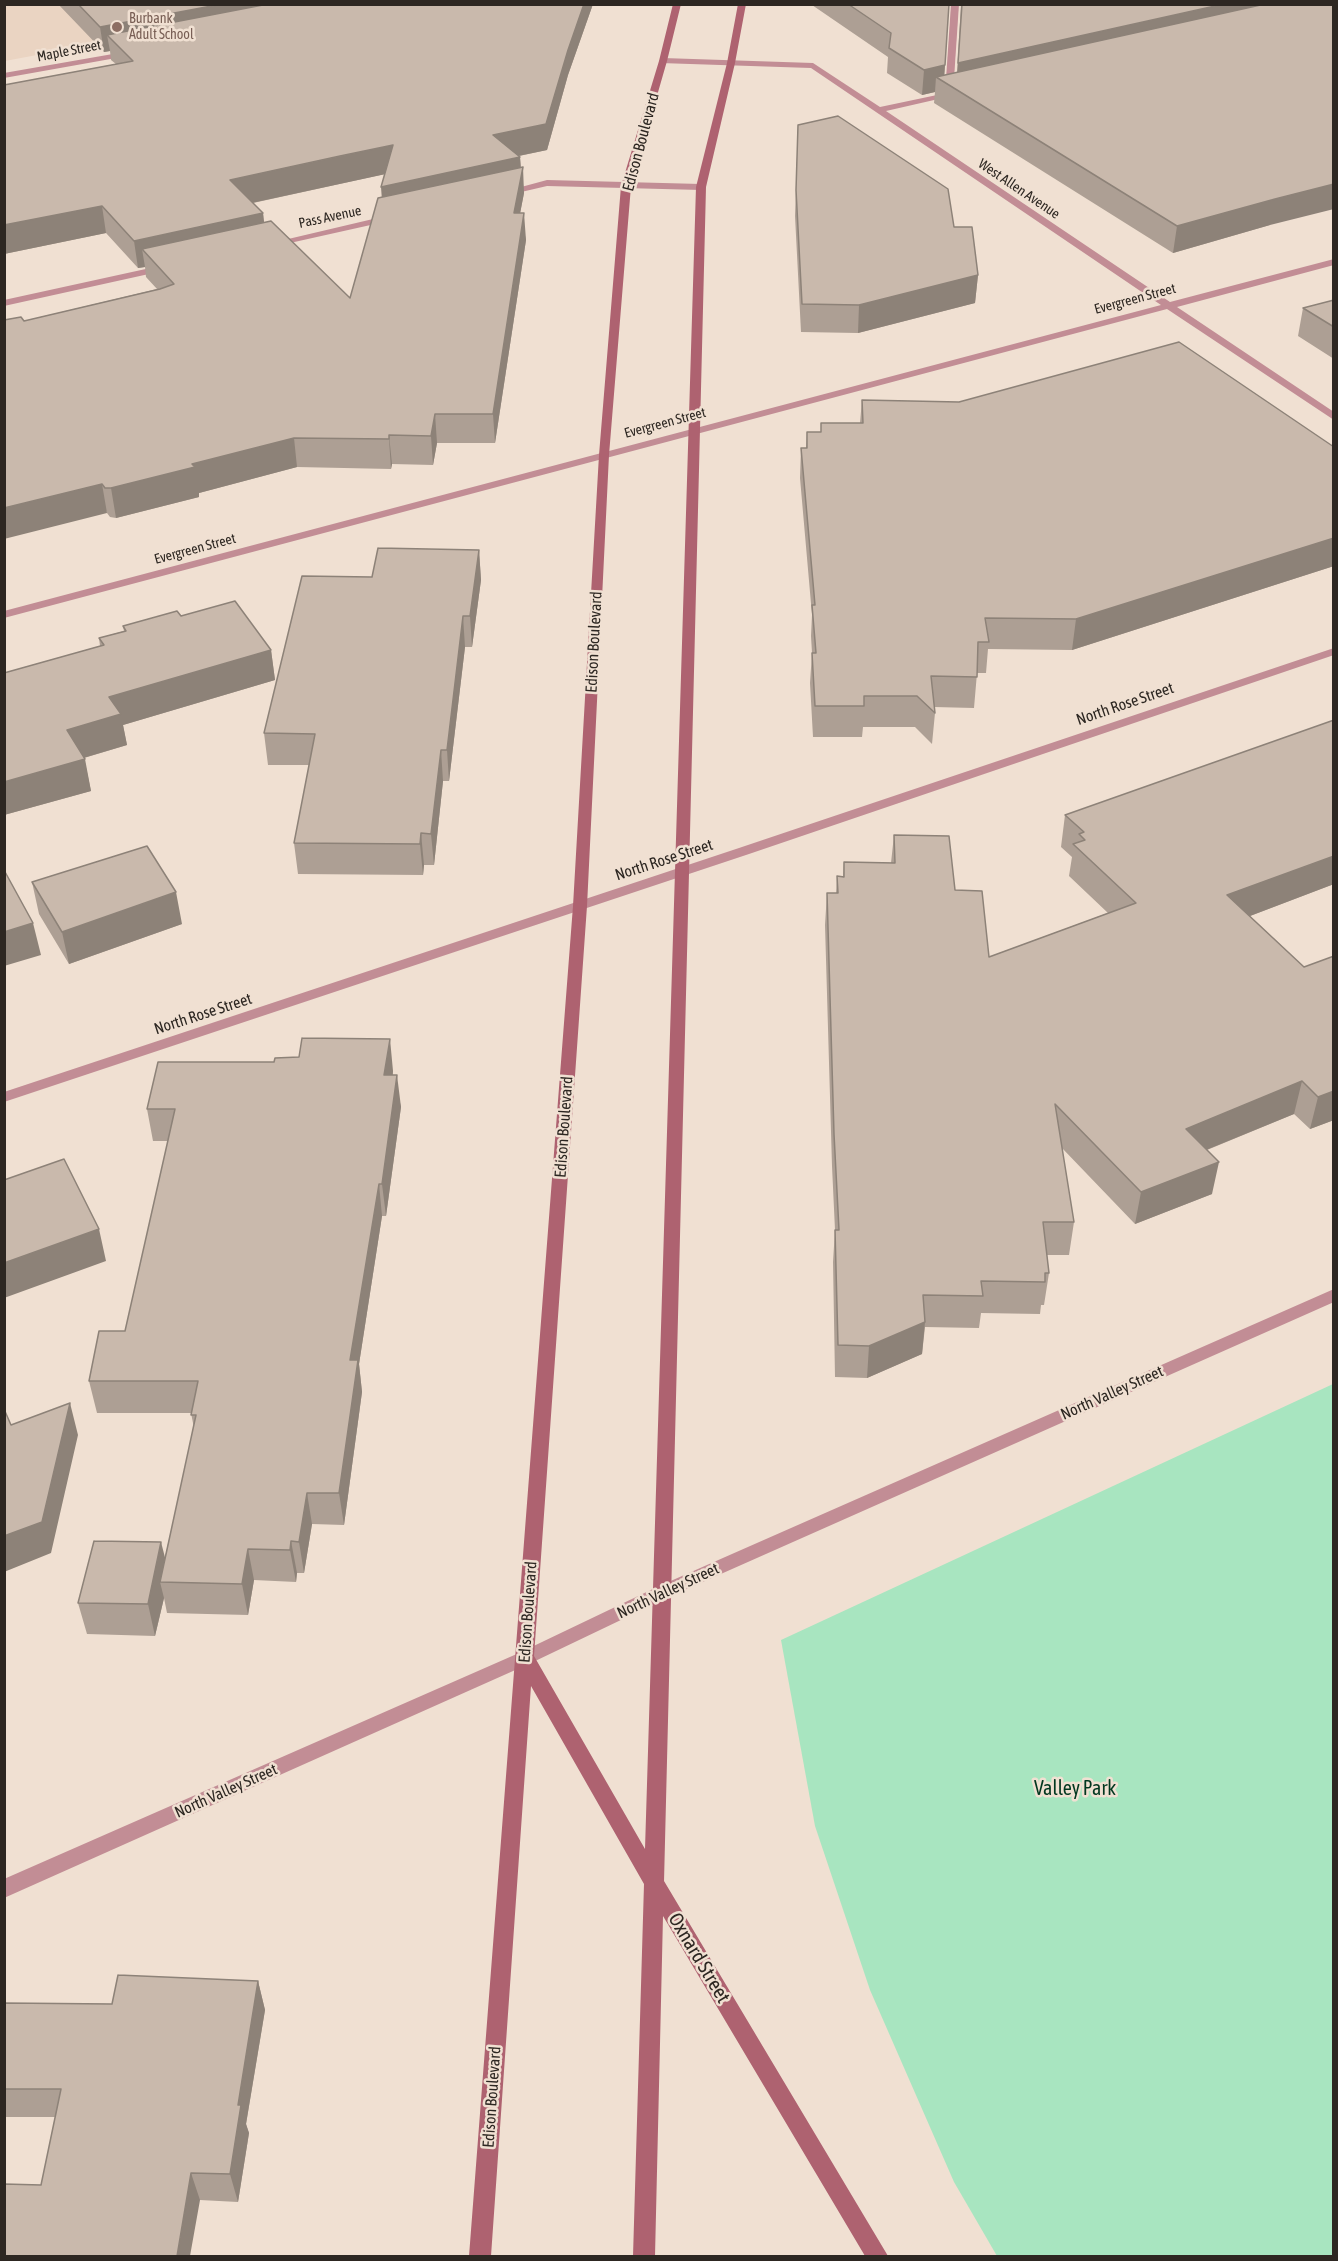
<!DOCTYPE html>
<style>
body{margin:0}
#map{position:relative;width:1338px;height:2261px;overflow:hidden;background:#f0e0d2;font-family:"Asap Condensed",sans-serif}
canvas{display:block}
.frame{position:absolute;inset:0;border:6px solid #2d2722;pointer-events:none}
</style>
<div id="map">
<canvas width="1338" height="2261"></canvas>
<div class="frame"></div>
</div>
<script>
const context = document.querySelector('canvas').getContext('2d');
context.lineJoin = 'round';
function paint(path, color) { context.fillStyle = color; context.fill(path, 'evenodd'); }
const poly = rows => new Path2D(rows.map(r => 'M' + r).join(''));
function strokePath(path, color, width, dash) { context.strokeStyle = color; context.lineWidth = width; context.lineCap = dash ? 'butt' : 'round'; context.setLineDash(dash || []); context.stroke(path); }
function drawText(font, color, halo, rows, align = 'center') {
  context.font = font + ' "Asap Condensed",sans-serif'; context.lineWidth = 5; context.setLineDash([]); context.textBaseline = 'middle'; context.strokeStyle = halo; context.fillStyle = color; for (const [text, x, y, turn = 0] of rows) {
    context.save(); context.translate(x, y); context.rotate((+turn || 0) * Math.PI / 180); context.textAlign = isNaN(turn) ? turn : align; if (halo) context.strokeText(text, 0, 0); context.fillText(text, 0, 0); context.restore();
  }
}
const built = poly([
 [5,5,303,5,5,61]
]);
const green = poly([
 [1333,1384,1333,2256,997,2256,954,2182,870,1990,815,1826,781,1640]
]);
const lane = poly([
 [951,4,959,4,953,94,949,97,945,94,951,4]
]);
const street = poly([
 [130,51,133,51,133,55,4,78,4,73,130,51],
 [663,58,813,63,880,107,956,91,956,95,886,111,1170,302,1334,259,1334,265,1177,307,1334,412,1334,420,1167,309,4,618,4,611,1161,305,811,68,660,63,659,61,663,58],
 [547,180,701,184,706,187,701,190,547,186,504,196,499,193,547,180],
 [390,215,395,218,393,220,272,247,267,244,390,215],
 [164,265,167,266,167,270,4,306,4,300,164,265],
 [1334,648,1334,655,749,854,4,1102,4,1092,739,848,1334,648],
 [1334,1289,1334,1302,669,1597,531,1663,4,1898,4,1879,519,1653,657,1587,1334,1289]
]);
const secondary = poly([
 [673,4,681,4,667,61,631,186,609,455,587,906,534,1656,645,1849,696,187,727,63,738,4,746,4,735,63,706,187,664,1881,888,2256,865,2256,663,1916,655,2256,633,2256,644,1884,531,1686,491,2256,469,2256,573,906,599,455,621,186,659,61,673,4]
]);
const wall = poly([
 [58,4,593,4,568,75,547,150,519,156,520,157,524,193,520,213,526,240,495,443,437,443,433,465,392,464,391,469,297,467,199,493,199,497,116,518,110,517,107,513,24,321,157,289,146,277,145,267,138,268,106,233,4,254,4,85,116,64,111,60,110,51,104,52],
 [385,174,382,197,350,298,264,223,263,213,253,203],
 [949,4,944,75,957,73,961,4,1270,225,1173,253,934,103,935,92,922,95,887,73,888,57,812,5],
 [798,125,954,227,978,275,975,303,858,333,801,332,795,216],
 [1334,300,1334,359,1298,336,1303,308],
 [862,400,1334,447,1334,566,1072,650,988,649,986,673,977,673,974,708,934,707,935,713,932,744,915,727,863,727,862,737,813,737,810,683,812,653,811,636,812,615,800,478,801,448,806,448,807,432,821,432,860,423],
 [479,550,481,580,472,647,465,647,449,781,443,781,434,865,424,865,423,875,298,874,294,843,309,765,268,765,264,733,372,577],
 [181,616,271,650,275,680,123,725,127,745,84,758,91,791,4,815,4,673,100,646,99,638,124,631,123,626],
 [1065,815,1334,884,1250,916,1304,967,1334,956,1334,1120,1310,1129,1294,1114,1207,1150,1212,1194,1135,1224,1062,1148,1074,1222,1069,1255,1047,1255,1049,1273,1044,1305,1041,1305,1040,1314,981,1313,979,1328,925,1327,922,1354,867,1378,835,1377,833,1262,835,1230,832,1166,825,925,827,893,836,893,837,876,843,877,844,862,891,863,894,835,955,890,989,957,1108,913,1069,876,1072,857,1061,847],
 [32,882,182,924,69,964,39,914],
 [393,1071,393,1075,401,1107,386,1216,382,1216,359,1364,362,1392,344,1525,312,1524,304,1573,297,1573,296,1582,254,1580,248,1615,167,1613,164,1598,155,1636,87,1634,78,1603,165,1557,194,1428,191,1413,97,1413,89,1381,125,1331,168,1141,153,1141,147,1109],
 [258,1981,265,2010,246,2124,249,2133,238,2202,200,2200,41,2185,55,2117,4,2117,4,2003,112,2004]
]);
const shadedWall = poly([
 [222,4,356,4,107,35,110,51,104,52,100,27],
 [584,4,593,4,568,75,547,150,494,161,493,135,568,50],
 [1224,4,1330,4,956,88,958,63],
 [945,65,944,82,936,77,935,92,922,95,924,70],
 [393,145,395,172,233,207,230,180],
 [520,157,521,177,523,167,524,193,515,240,383,214,381,187],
 [1334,184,1334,209,1270,225,1173,253,1177,226,1275,199],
 [102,206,106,233,4,254,4,225],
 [263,213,266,240,142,249,145,267,138,268,134,241],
 [524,213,526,240,495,443,493,414],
 [978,275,975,303,858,333,859,305],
 [435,414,437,443,433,465,431,436],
 [389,435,392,464,391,469,389,439],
 [294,438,297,467,199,493,199,497,116,518,111,488,192,464],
 [102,484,107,513,4,539,4,508],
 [1334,538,1334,566,1072,650,1076,619],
 [479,550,481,580,472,647,470,616],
 [463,616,465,647,449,781,447,750],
 [271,650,275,680,123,725,127,745,73,761,67,730,109,697],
 [441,750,443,781,434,865,431,834],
 [85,759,91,791,4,815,4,782],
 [421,833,424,865,423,875,420,844],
 [1334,856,1334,884,1221,927,1227,895],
 [176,892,182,924,69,964,62,932],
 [33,923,41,955,4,966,4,932],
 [390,1039,393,1071,388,1107,384,1075],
 [397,1075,401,1107,386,1216,382,1184],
 [1302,1081,1294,1114,1179,1161,1186,1129],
 [1334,1091,1334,1120,1310,1129,1318,1097],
 [1219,1162,1212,1194,1135,1224,1141,1192],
 [379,1184,382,1216,359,1364,362,1392,344,1525,339,1493,350,1360],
 [99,1229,106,1261,4,1298,4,1263],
 [925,1322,922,1354,867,1378,869,1346],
 [70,1403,78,1435,51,1553,4,1572,4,1536],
 [307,1493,312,1524,304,1573,299,1542],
 [291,1541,297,1573,296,1582,290,1550],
 [161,1542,169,1573,160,1582,164,1598,155,1636,148,1604],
 [248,1549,254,1580,248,1615,242,1584],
 [258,1981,265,2010,246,2124,249,2133,238,2202,230,2174,238,2105],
 [191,2173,200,2200,190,2256,177,2256]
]);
const building = poly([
 [78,4,222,4,100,27,78,4],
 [268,4,584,4,568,50,546,124,493,135,520,157,381,187,393,145,340,156,230,180,263,213,134,241,102,206,4,225,4,85,133,61,107,35,268,4],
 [848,4,949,4,945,65,924,70,889,48,891,33,848,4],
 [962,4,1224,4,958,63,962,4],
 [1265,4,1334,4,1334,184,1275,199,1177,226,936,77,1265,4],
 [838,116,948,189,954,227,972,227,978,275,859,305,802,304,796,190,798,125,838,116],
 [523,167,514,213,524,213,493,414,435,414,431,436,389,435,389,439,294,438,192,464,195,467,111,488,105,488,102,484,4,508,4,320,21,317,24,321,160,289,174,284,142,249,271,221,350,298,378,198,523,167],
 [1334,300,1334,327,1303,308,1334,300],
 [1179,342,1334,447,1334,538,1076,619,985,618,989,642,978,642,977,677,931,676,935,713,917,696,864,696,864,706,815,706,812,653,816,653,812,605,815,605,801,448,807,448,807,432,821,432,821,423,863,423,862,400,959,402,1179,342],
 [378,548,479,550,470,616,463,616,447,750,441,750,431,834,421,833,420,844,294,843,315,734,264,733,302,576,372,577,378,548],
 [235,601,271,650,109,697,121,714,67,730,85,759,4,782,4,673,104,645,99,638,126,631,123,626,177,611,181,616,235,601],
 [1334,720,1334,856,1227,895,1304,967,1334,956,1334,1091,1318,1097,1302,1081,1186,1129,1219,1162,1141,1192,1055,1104,1074,1222,1043,1222,1049,1273,1045,1273,1045,1282,981,1281,983,1296,923,1295,925,1322,869,1346,838,1345,835,1230,839,1230,834,1134,827,893,838,893,837,876,844,877,844,862,895,863,894,835,949,836,955,890,982,891,989,957,1136,903,1073,844,1085,840,1079,834,1084,832,1065,815,1334,720],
 [147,846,176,892,62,932,32,882,147,846],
 [4,870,33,923,4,932,4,870],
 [302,1038,390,1039,384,1075,397,1075,382,1184,379,1184,350,1360,358,1360,339,1493,307,1493,299,1542,291,1541,290,1550,248,1549,242,1584,160,1582,196,1415,191,1415,198,1381,89,1381,99,1331,125,1331,175,1109,147,1109,158,1062,274,1062,275,1058,299,1057,302,1038],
 [64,1159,99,1229,4,1263,4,1180,64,1159],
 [70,1403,42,1522,4,1536,4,1409,11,1425,70,1403],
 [94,1541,161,1542,148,1604,78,1603,94,1541],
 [118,1975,258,1981,238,2105,241,2105,230,2174,191,2173,177,2256,4,2256,4,2184,41,2185,61,2089,4,2089,4,2003,112,2004,118,1975]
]);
const markers = [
 [117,27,6,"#8d6e63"]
];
const farEducationnames = [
 ["Burbank",129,19],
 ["Adult School",129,35]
];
const farStreetnames = [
 ["Maple Street",69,51,-11],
 ["West Allen Avenue",1019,189,34],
 ["Pass Avenue",330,217,-12],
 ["Evergreen Street",1135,299,-15],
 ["Evergreen Street",665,423,-15],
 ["Evergreen Street",195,549,-15]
];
const streetNames = [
 ["Edison Boulevard",641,142,-75],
 ["Edison Boulevard",594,642,-87],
 ["North Rose Street",1125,704,-19],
 ["North Rose Street",664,860,-18],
 ["North Rose Street",203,1014,-18],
 ["Edison Boulevard",564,1127,-86],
 ["North Valley Street",1112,1393,-24],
 ["North Valley Street",668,1591,-25],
 ["Edison Boulevard",528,1612,-86],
 ["North Valley Street",226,1791,-24],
 ["Edison Boulevard",492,2097,-86]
];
const nearParknames = [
 ["Valley Park",1075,1789]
];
const nearStreetnames = [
 ["Oxnard Street",699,1958,59]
];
paint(built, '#ead4c2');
paint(green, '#a8e5c0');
paint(lane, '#c28d95');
paint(street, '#c28d95');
paint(secondary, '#ae6270');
paint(wall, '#ad9f94');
paint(shadedWall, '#8d8278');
paint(building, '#c9b9ac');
strokePath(building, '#8d8278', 1.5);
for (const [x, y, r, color] of markers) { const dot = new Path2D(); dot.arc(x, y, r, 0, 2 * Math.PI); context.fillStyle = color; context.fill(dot); strokePath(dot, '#f0e0d2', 2); }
drawText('14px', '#785e54', '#f0e0d2', farEducationnames, 'left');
drawText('14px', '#2d2722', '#f0e0d2', farStreetnames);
drawText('16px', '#2d2722', '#f0e0d2', streetNames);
drawText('20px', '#01371f', '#f0e0d2', nearParknames);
drawText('20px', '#2d2722', '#f0e0d2', nearStreetnames);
</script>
